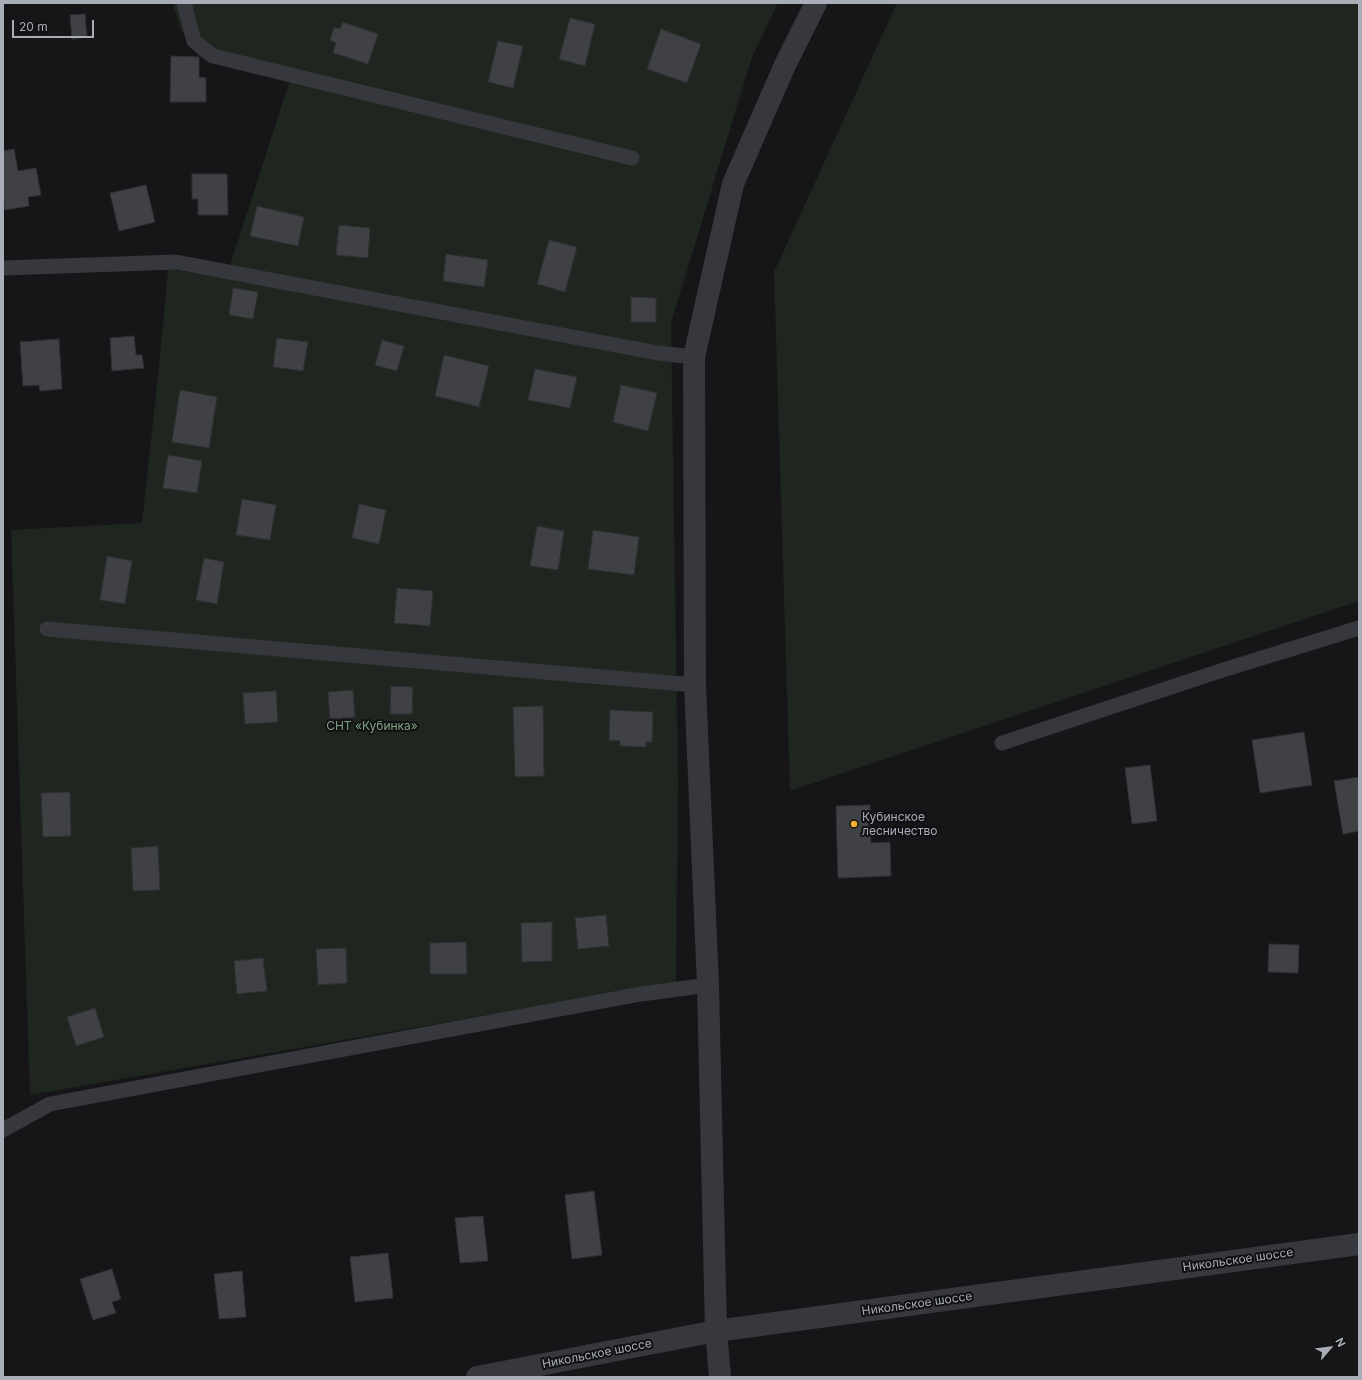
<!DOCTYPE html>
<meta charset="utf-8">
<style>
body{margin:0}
#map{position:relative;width:1362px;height:1380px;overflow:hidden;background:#161618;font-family:Inter,sans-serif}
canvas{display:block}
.frame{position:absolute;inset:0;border:4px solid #a8adb8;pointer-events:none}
.north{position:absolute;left:1310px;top:1328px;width:40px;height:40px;-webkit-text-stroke:3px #111113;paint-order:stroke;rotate:62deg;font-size:11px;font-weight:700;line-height:16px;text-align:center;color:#a8adb8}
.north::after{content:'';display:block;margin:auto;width:14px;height:18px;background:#a8adb8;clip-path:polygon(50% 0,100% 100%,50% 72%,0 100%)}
.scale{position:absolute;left:12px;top:20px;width:82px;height:18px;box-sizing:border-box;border:2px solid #a8adb8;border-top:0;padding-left:5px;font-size:12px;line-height:14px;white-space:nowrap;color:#a8adb8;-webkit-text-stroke:3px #111113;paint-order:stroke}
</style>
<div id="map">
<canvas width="1362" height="1380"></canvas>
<div class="frame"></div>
<div class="north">N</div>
<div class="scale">20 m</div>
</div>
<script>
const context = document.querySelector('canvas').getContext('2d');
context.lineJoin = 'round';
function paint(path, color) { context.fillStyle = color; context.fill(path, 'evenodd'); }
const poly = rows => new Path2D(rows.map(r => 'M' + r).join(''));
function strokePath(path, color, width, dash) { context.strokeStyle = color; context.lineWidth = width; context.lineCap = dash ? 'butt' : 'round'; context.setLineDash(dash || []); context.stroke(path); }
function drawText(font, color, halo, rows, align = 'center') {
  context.font = font + ' Inter,sans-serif'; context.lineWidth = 4; context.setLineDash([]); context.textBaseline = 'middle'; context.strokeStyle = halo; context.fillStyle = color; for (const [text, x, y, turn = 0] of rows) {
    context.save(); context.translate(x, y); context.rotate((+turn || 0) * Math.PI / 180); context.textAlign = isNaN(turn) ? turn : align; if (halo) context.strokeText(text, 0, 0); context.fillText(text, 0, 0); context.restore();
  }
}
const green = poly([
 [172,3,778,3,752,57,671,323,678,780,676,982,30,1095,11,530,142,523,159,366,168,269,226,278,290,80,199,57,181,30],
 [897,3,1359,3,1359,601,790,791,774,272]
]);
const building = poly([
 [85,14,87,37,72,39,70,15,85,14],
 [570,18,595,24,585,66,559,59,570,18],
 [343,22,378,34,368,64,333,53,336,43,330,40,334,27,340,29,343,22],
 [661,29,701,44,687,83,647,69,661,29],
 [498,41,523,46,513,88,488,82,498,41],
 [171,56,199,57,199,77,206,78,206,102,170,102,171,56],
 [14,149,18,171,36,168,41,195,28,197,29,206,5,210,3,195,3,151,14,149],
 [192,174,227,174,228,215,198,215,198,199,192,199,192,174],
 [146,185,155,222,119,231,110,193,146,185],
 [257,206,304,217,298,246,250,236,257,206],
 [339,225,370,228,368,258,336,255,339,225],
 [549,240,577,247,565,292,537,284,549,240],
 [446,254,488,260,484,287,443,281,446,254],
 [233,288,258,292,253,319,229,315,233,288],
 [631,297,656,298,656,322,631,322,631,297],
 [134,336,136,355,142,355,144,368,112,371,110,338,134,336],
 [277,338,308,342,303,371,273,367,277,338],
 [59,339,62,389,40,391,39,385,23,386,20,342,59,339],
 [382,340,404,346,397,371,375,365,382,340],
 [444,355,489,366,479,407,435,396,444,355],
 [535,369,577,377,570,408,528,400,535,369],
 [621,385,657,393,648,431,613,422,621,385],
 [180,390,217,397,209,448,172,442,180,390],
 [168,455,202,461,197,493,163,488,168,455],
 [242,499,276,505,270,540,236,535,242,499],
 [359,504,386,510,379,544,352,538,359,504],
 [537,526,564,531,558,570,530,566,537,526],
 [593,530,639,537,634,575,588,569,593,530],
 [107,556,132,561,125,604,100,600,107,556],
 [204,558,224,562,217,604,196,600,204,558],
 [397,588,433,591,430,626,394,623,397,588],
 [391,686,413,687,412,714,390,714,391,686],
 [353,690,355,717,330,719,328,692,353,690],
 [276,691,278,722,245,724,243,693,276,691],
 [543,706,544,776,515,777,513,707,543,706],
 [610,710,653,712,652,742,646,742,646,747,620,746,620,741,609,740,610,710],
 [1304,732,1312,785,1260,793,1252,740,1304,732],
 [1150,765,1157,821,1132,824,1125,768,1150,765],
 [1359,777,1359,831,1343,834,1334,781,1359,777],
 [70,792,71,836,43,837,41,793,70,792],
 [870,805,871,843,890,842,891,876,838,878,836,806,870,805],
 [158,846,160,890,133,891,131,848,158,846],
 [606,915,609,946,578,949,575,918,606,915],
 [552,922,552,961,522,962,521,923,552,922],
 [466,942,467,974,430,974,430,943,466,942],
 [1269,944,1299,945,1298,973,1268,972,1269,944],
 [346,948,347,983,318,985,316,949,346,948],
 [263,958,267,991,237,994,234,961,263,958],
 [95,1008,104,1037,76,1046,67,1017,95,1008],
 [594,1191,602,1255,572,1259,565,1195,594,1191],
 [483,1216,488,1261,460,1263,455,1218,483,1216],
 [388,1253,393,1298,355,1302,350,1257,388,1253],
 [112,1269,121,1299,112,1302,116,1313,93,1320,80,1279,112,1269],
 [242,1271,246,1317,219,1319,214,1274,242,1271]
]);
const service = poly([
 [184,3,194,41,213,56,632,158],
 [3,268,176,262,658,353,694,357],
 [47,629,695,685],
 [1002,743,1223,670,1359,628],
 [3,1130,50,1104,641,994,708,985]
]);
const minor = poly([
 [477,1377,716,1331,1359,1244]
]);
const tertiary = poly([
 [720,1377,716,1331,708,985,695,685,694,357,733,184,785,65,816,3]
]);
const markers = [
 [854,824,4,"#f2b134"]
];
const parkNames = [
 ["СНТ «Кубинка»",372,726]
];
const poiNames = [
 ["Кубинское",862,817],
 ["лесничество",862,831]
];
const streetNames = [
 ["Никольское шоссе",1238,1260,-8],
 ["Никольское шоссе",917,1304,-8],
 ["Никольское шоссе",597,1354,-11]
];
paint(green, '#1e261f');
paint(building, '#404145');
strokePath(building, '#303034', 1);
strokePath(service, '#37383d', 15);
strokePath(minor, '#37383d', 22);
strokePath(tertiary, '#37383d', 22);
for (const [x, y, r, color] of markers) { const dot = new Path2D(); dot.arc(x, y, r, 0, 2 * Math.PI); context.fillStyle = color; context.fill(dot); strokePath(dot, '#111113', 1.5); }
drawText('12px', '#7fa381', '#111113', parkNames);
drawText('12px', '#a8adb8', '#111113', poiNames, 'left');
drawText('12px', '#a8adb8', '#111113', streetNames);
</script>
